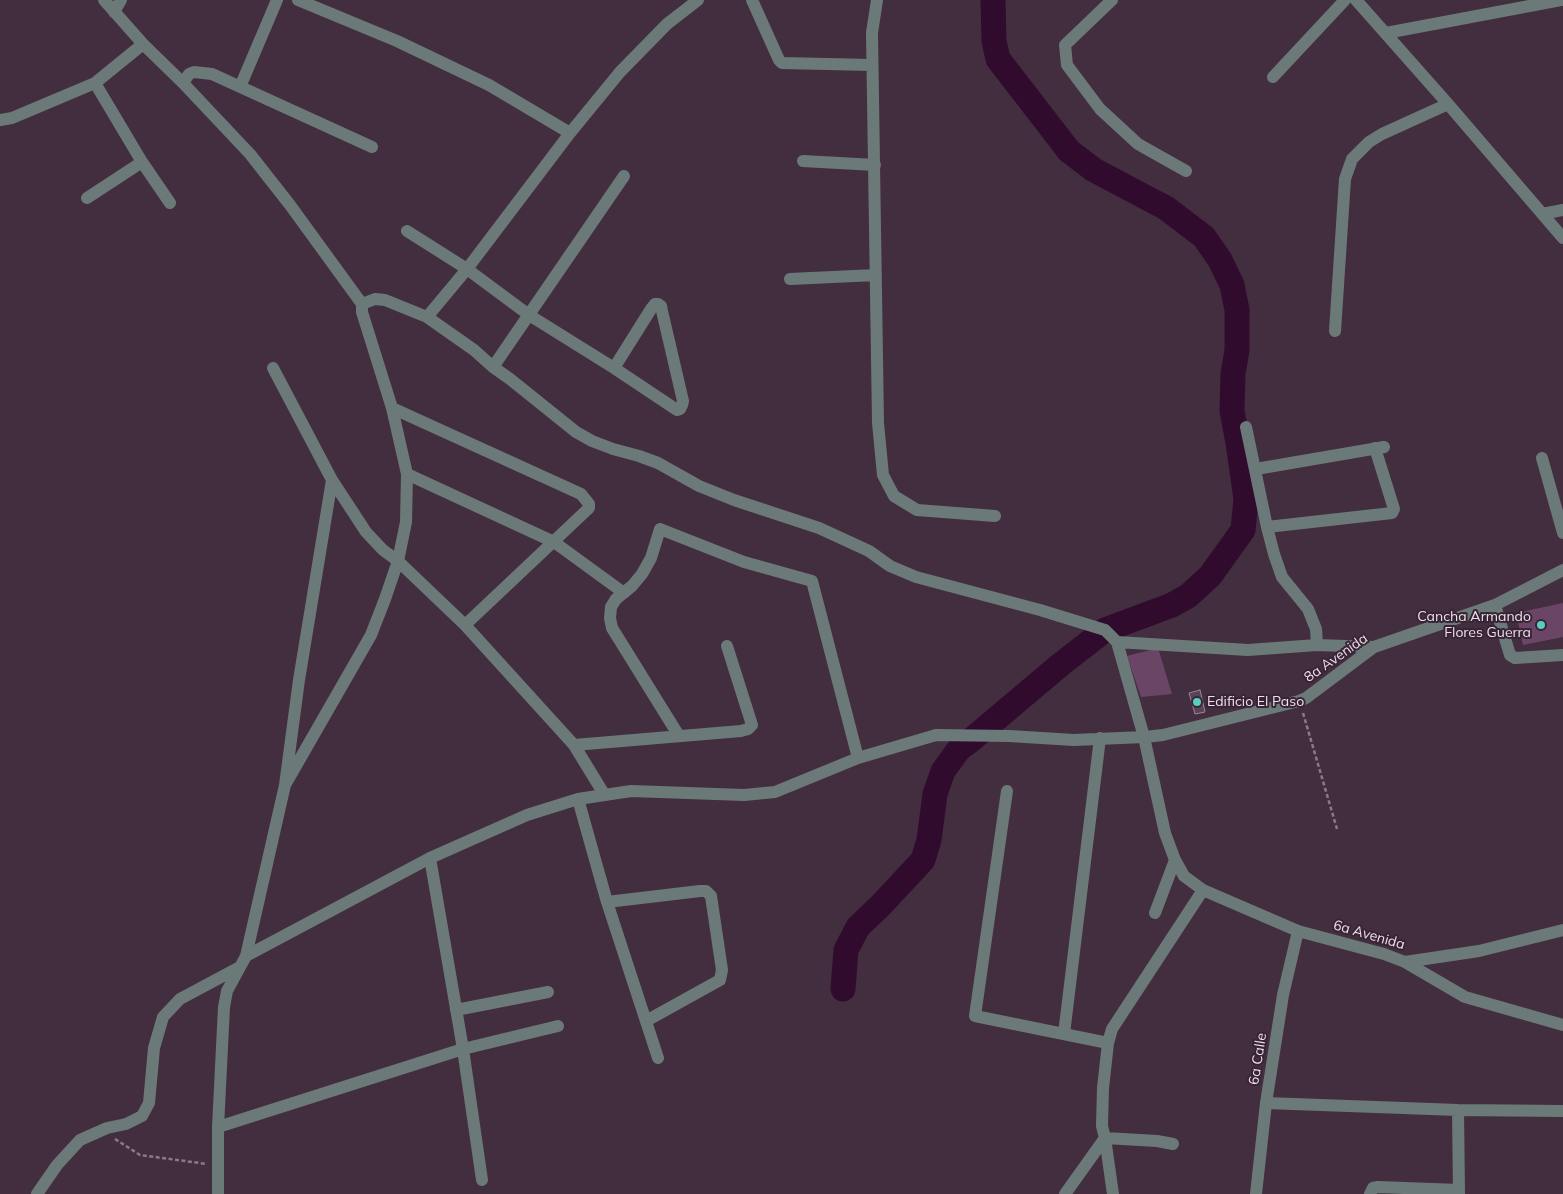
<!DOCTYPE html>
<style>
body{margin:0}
canvas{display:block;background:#422e3f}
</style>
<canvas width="1563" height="1194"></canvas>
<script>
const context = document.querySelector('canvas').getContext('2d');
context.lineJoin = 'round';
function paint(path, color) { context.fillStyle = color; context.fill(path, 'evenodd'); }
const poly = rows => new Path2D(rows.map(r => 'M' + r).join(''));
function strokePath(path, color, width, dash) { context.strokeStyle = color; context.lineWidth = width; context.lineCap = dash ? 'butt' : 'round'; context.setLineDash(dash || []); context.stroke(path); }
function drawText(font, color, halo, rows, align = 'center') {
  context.font = font + ' Mulish,sans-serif'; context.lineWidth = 4; context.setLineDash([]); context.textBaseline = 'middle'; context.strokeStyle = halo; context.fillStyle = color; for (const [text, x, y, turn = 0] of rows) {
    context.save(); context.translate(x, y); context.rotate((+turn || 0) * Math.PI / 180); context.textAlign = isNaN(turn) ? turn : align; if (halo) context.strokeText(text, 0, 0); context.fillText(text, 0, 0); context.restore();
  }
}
const green = poly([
 [1563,603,1563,637,1523,645,1516,613],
 [1158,648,1172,694,1141,697,1127,656]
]);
const river = poly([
 [843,989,846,950,858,927,881,905,923,860,929,840,935,794,943,771,959,749,970,741,1060,665,1105,630,1172,605,1188,596,1210,576,1243,530,1246,499,1238,443,1232,411,1233,374,1237,350,1237,310,1232,285,1220,260,1204,237,1166,208,1094,170,1069,151,998,59,994,41,993,0]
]);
const building = poly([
 [1200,690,1205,712,1195,714,1189,693,1200,690]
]);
const path = poly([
 [1303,713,1337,829],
 [115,1139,140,1155,207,1164]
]);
const minor = poly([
 [104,0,143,44,183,83,250,154,290,205,362,304,362,312,392,408,407,474,406,522,398,561,385,599,371,635,285,785],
 [298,0,397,41,489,85,570,133],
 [752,0,779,60,782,63,872,65],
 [877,0,872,33,878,423,883,475,894,496,917,510,995,516],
 [1112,0,1065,45,1067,65,1100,109,1138,144,1186,171],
 [1356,0,1448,104,1563,238],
 [114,12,121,0],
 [1386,33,1561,0],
 [1273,77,1345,0],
 [95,83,142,162,170,203],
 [183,83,189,74,194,72,212,74,372,147],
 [240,87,277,0],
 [0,120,12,118,95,83,143,44],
 [803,161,875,165],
 [87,198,142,162],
 [1542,214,1563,210],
 [407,231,467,269,529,315,614,368,677,410,680,409,682,405,683,401,662,311,661,306,658,304,655,304,651,309,614,368],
 [790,279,876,275],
 [362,304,375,299,385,300,427,317,474,350,493,367,510,379,576,432,592,441,613,449,639,456,658,463,699,486,734,500,819,528,869,551,890,566,916,577,1040,610,1105,630,1117,642,1144,737,1165,833,1175,860,1184,876,1203,890,1298,931,1384,954,1405,962,1479,951,1563,930],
 [427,317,467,269,570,133,620,72,667,24,698,0],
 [1335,331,1345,179,1352,159,1369,142,1382,134,1448,104],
 [493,367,624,176],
 [273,368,332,480,366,532,383,550,398,561,465,625,574,745,604,794],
 [392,408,581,494,589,504,589,508,465,625],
 [1246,427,1267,527],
 [1542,458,1563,533],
 [1256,469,1384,447],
 [407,474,554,542,624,593],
 [1495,605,1510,655,1515,658,1563,655],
 [1117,642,1248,650,1317,645,1374,647],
 [1317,645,1316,629,1308,609,1282,577,1274,554,1267,527,1392,513,1394,509,1375,448],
 [679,736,617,636,612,628,610,618,611,607,616,599,632,586,642,574,651,558,660,529,744,562,812,581,858,758],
 [574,745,741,731,748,729,752,725,727,646],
 [1007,791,975,1016,1108,1043],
 [578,799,607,902,658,1058],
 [430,858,463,1049,482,1180],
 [607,902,700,891,706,891,711,896,722,970,720,980,646,1021],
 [1155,913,1175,860],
 [246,956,430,858,527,815,578,799,631,791,744,795,775,792,858,758,936,735,1009,736,1074,740,1144,737,1163,735,1299,701,1306,698,1374,647,1495,605,1563,570],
 [1405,962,1465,997,1563,1025],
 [456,1010,548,992],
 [1064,1034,1100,738],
 [1266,1103,1458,1110,1563,1111],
 [1458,1110,1459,1194],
 [218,1127,463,1049,558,1026],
 [37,1194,57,1165,80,1140,107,1128,126,1124,142,1116,149,1103,154,1048,163,1017,180,999,238,968],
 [218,1194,218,1127,224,1007,227,991,246,956,285,785,299,680,332,480],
 [1065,1194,1105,1138,1157,1141,1173,1144],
 [1113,1194,1105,1138,1102,1126,1103,1088,1108,1043,1112,1029,1203,890],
 [1256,1194,1266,1103,1283,995,1298,931],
 [1370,1194,1373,1188,1378,1187,1459,1190]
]);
const markers = [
 [1541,625,5,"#59cebf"],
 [1197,702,5,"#59cebf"]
];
const poiNames = [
 ["Cancha Armando",1531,617],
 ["Flores Guerra",1531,633],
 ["Edificio El Paso",1207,702,"left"]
];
const streetNames = [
 ["8a Avenida",1336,658,-35],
 ["6a Avenida",1369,935,16],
 ["6a Calle",1258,1059,-81]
];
paint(green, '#6b4566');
strokePath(river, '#310b2e', 25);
paint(building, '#594356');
strokePath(building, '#9c8499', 1);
strokePath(path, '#8a7987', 2.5, [4, 2.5]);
strokePath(minor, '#6b7a78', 12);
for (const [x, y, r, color] of markers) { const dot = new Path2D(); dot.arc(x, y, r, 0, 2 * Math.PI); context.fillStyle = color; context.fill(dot); strokePath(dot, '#382435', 2); }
drawText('14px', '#ecdfea', '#382435', poiNames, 'right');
drawText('14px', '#ecdfea', '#382435', streetNames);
</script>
